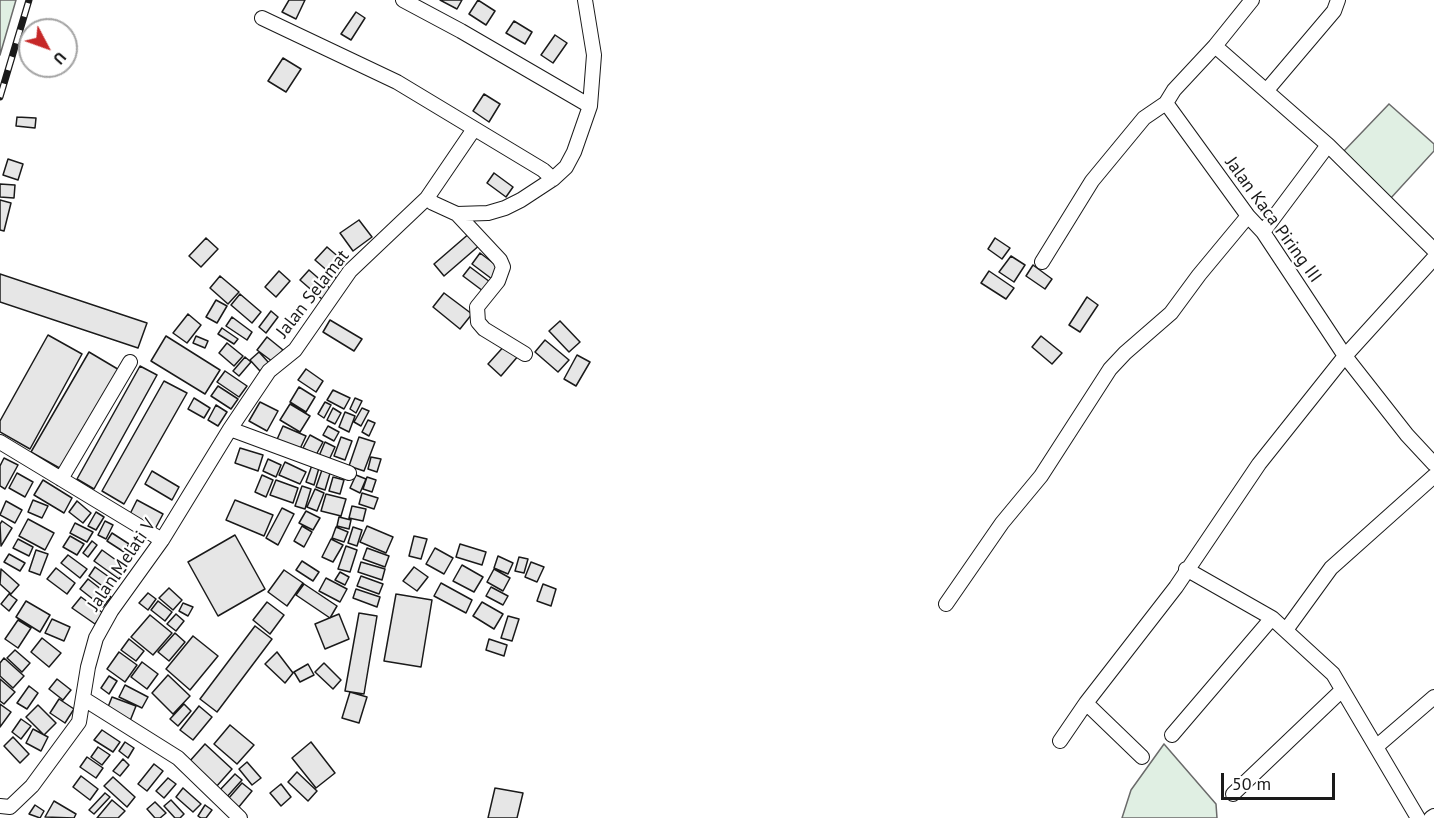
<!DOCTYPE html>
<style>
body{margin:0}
#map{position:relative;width:1434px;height:818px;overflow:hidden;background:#fff;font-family:"PT Sans",sans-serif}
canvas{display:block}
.north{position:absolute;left:18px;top:18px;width:60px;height:60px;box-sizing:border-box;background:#fff;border:2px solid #a3a3a3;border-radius:50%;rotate:131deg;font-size:16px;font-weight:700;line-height:24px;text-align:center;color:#1a1a1a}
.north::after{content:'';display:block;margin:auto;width:21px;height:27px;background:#c62828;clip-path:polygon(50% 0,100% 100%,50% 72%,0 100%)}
.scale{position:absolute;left:1221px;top:773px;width:114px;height:27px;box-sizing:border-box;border:3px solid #1a1a1a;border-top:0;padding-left:8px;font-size:18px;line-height:21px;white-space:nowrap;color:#1a1a1a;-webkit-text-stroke:4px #fff;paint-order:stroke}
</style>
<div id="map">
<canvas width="1434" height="818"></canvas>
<div class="north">U</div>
<div class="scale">50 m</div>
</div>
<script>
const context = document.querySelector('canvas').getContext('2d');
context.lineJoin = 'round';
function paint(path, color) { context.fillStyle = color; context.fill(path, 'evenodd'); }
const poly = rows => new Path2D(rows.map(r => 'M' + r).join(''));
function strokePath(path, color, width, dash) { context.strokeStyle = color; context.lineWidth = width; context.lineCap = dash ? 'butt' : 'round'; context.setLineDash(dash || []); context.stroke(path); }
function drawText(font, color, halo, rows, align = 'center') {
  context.font = font + ' "PT Sans",sans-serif'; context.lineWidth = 4.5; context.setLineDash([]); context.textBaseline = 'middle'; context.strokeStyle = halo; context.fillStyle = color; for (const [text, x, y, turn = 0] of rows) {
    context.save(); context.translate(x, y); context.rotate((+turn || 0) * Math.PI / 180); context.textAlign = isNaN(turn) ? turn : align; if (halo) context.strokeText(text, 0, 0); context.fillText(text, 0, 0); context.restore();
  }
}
const green = poly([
 [0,0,16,0,0,55,0,0],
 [1389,104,1434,144,1434,151,1390,199,1342,153,1389,104],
 [1164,744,1216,804,1217,818,1122,818,1131,790,1164,744]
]);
const building = poly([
 [289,0,305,0,296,19,282,12,289,0],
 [440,0,462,0,457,9,440,0],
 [478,0,495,11,486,25,469,14,478,0],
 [356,12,365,18,351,40,341,34,356,12],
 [514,21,532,32,525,44,506,33,514,21],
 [555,35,567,43,553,63,541,55,555,35],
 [283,58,301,69,286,92,268,81,283,58],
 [484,94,500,104,489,122,473,111,484,94],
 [17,117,36,118,35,128,16,126,17,117],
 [8,159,23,164,18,180,3,175,8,159],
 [494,173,513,187,506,197,487,183,494,173],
 [0,184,15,185,14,198,0,197,0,184],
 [0,200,11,203,4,231,0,230,0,200],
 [359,220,372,237,353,251,340,233,359,220],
 [471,232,481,244,444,276,434,264,471,232],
 [206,238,218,249,201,267,189,256,206,238],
 [995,238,1010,248,1002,259,988,249,995,238],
 [327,247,349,266,338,280,315,260,327,247],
 [480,253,500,268,492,279,472,264,480,253],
 [1011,256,1025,265,1014,282,999,272,1011,256],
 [1033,265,1052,279,1045,289,1026,276,1033,265],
 [470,267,490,282,483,291,463,276,470,267],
 [309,270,332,290,323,300,300,280,309,270],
 [279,271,290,281,276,297,265,287,279,271],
 [989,271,1014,288,1006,299,981,283,989,271],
 [0,274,147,323,138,348,0,302,0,274],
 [220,276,239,292,228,304,210,288,220,276],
 [444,293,472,314,460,329,433,307,444,293],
 [240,294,261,312,252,323,231,305,240,294],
 [1087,297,1098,305,1080,332,1069,325,1087,297],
 [216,300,227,306,217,323,206,317,216,300],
 [271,311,278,317,266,333,259,327,271,311],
 [188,314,201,325,187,343,173,333,188,314],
 [232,317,252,332,247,340,226,326,232,317],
 [330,320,362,339,354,351,323,332,330,320],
 [560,321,580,342,569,352,549,331,560,321],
 [222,328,238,339,234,344,218,334,222,328],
 [48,335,82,354,30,449,0,432,0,421,48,335],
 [166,336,220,370,205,394,151,361,166,336],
 [196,336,208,341,205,348,193,343,196,336],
 [1041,336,1062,353,1052,364,1032,347,1041,336],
 [267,337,283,350,273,362,257,350,267,337],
 [545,340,569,360,558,372,535,352,545,340],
 [227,343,243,356,234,366,219,353,227,343],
 [506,344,519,355,501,376,488,364,506,344],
 [89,352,121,371,63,470,31,452,89,352],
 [259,352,269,363,260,371,250,360,259,352],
 [577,355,590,362,576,386,564,379,577,355],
 [245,357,251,362,239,376,233,371,245,357],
 [140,366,157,375,94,489,77,479,140,366],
 [306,369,323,381,316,392,298,380,306,369],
 [225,371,247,386,239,397,217,382,225,371],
 [164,381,187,393,124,504,102,491,164,381],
 [218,386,238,399,231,409,211,396,218,386],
 [299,387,315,397,306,412,290,402,299,387],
 [333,390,350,398,344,409,327,400,333,390],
 [194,398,210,408,204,418,188,409,194,398],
 [355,398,362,401,356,413,350,409,355,398],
 [260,402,278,411,267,431,249,421,260,402],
 [325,402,331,405,324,418,318,414,325,402],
 [290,404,310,416,300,432,280,420,290,404],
 [216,405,227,412,218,426,208,420,216,405],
 [333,408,341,413,335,424,327,420,333,408],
 [362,408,369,411,361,426,354,422,362,408],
 [345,412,355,416,349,432,339,427,345,412],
 [368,420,375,423,369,436,362,432,368,420],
 [283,426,306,436,298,453,275,444,283,426],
 [328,426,339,432,334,441,323,435,328,426],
 [310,435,323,442,316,455,303,448,310,435],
 [341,437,352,441,345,460,334,456,341,437],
 [359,437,375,442,364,471,349,466,359,437],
 [325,442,335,447,329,460,319,456,325,442],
 [240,448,263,455,258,471,235,463,240,448],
 [371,457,381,459,377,472,368,469,371,457],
 [4,458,18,465,5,489,0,486,0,466,4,458],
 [268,459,281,465,276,477,263,471,268,459],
 [285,462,306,472,300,484,279,475,285,462],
 [312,465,319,468,314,485,306,482,312,465],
 [323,467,331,470,325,490,316,487,323,467],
 [152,471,179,487,172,500,145,484,152,471],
 [17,473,33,482,25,497,9,488,17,473],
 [262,475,273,480,266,497,255,492,262,475],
 [356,475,366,479,360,493,350,488,356,475],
 [333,477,344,480,340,494,329,491,333,477],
 [367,477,376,480,372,492,363,489,367,477],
 [43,480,72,498,64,513,34,495,43,480],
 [276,480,298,488,293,503,270,495,276,480],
 [302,486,311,489,305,509,295,506,302,486],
 [315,489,324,493,317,511,307,507,315,489],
 [362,493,378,498,374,509,359,504,362,493],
 [326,494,346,499,341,516,321,511,326,494],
 [33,500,48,506,42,518,28,512,33,500],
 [137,500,163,514,155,529,129,516,137,500],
 [235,500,273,515,264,536,226,520,235,500],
 [6,501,22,510,15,523,0,515,6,501],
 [77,501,91,513,83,523,69,512,77,501],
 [352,506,366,509,363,521,349,518,352,506],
 [282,508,294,514,278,545,266,538,282,508],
 [306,511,320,518,313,530,299,523,306,511],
 [96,512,104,517,96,530,88,526,96,512],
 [339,517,351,520,349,529,337,526,339,517],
 [28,519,54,533,45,550,19,536,28,519],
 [2,521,12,528,1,546,0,524,2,521],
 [105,521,113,525,106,539,98,535,105,521],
 [75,523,93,532,87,542,70,533,75,523],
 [302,526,312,532,304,547,294,541,302,526],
 [367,526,393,537,386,553,360,542,367,526],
 [336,527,348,532,344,542,332,538,336,527],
 [353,527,362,530,357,546,348,543,353,527],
 [112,533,129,544,124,552,107,541,112,533],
 [235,535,265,589,218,616,188,562,235,535],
 [70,536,84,544,77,555,63,547,70,536],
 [414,536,427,539,421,559,409,556,414,536],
 [18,539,33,547,29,556,13,548,18,539],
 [331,539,343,545,333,562,322,557,331,539],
 [92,541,97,545,88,557,83,553,92,541],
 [460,544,486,552,482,565,456,557,460,544],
 [346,546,357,550,350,572,338,569,346,546],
 [367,548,389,556,385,567,363,559,367,548],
 [435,548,453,558,444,574,426,564,435,548],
 [36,550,48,554,40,575,29,571,36,550],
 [102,550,127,568,119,579,94,561,102,550],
 [9,554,25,563,20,571,4,562,9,554],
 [68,555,87,569,80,578,61,563,68,555],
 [498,556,513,563,508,574,494,568,498,556],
 [519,557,528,559,524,573,515,571,519,557],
 [302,561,319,572,313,581,296,570,302,561],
 [361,562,385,569,382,580,358,572,361,562],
 [531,562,544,567,537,582,525,577,531,562],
 [462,565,483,577,474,592,453,581,462,565],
 [95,567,116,582,109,591,89,576,95,567],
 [414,567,428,577,417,591,403,581,414,567],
 [56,568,75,583,67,594,47,579,56,568],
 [1,569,19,585,11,594,0,584,1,569],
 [494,569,510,578,503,591,487,582,494,569],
 [284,570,303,583,287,606,268,592,284,570],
 [340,572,349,577,345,585,335,580,340,572],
 [361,576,383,584,379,594,357,586,361,576],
 [326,578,347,589,340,602,319,591,326,578],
 [88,579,111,597,103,607,80,589,88,579],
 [441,583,472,600,466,613,434,596,441,583],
 [304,584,337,606,330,618,296,595,304,584],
 [543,584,556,589,551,606,537,601,543,584],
 [491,587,508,596,503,605,486,596,491,587],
 [169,588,182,600,173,610,159,598,169,588],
 [356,589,380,597,377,607,353,598,356,589],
 [148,593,156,599,148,610,139,603,148,593],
 [9,594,17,600,9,611,1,604,9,594],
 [396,594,432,600,421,667,384,661,396,594],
 [81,597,103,613,95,624,72,608,81,597],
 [26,601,50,615,40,632,16,617,26,601],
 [158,601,172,612,165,621,151,610,158,601],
 [267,602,284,615,270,634,253,620,267,602],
 [482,602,503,614,494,629,473,616,482,602],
 [183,603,193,607,188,616,179,611,183,603],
 [359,613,377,616,364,694,345,691,359,613],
 [176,614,184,621,176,631,167,624,176,614],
 [339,614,349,639,325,649,315,624,339,614],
 [150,615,172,633,153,655,131,637,150,615],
 [508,616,519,619,512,641,501,638,508,616],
 [52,619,70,627,64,641,45,633,52,619],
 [18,620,31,628,18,648,5,639,18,620],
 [255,626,272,639,217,712,200,699,255,626],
 [175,633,185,642,169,661,158,652,175,633],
 [193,636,218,656,190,690,166,669,193,636],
 [42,638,61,653,49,667,31,652,42,638],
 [129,639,144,651,136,661,121,650,129,639],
 [489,639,507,645,504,656,486,650,489,639],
 [15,650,30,663,22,672,7,658,15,650],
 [119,652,137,665,125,682,107,669,119,652],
 [277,652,293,673,285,683,265,664,277,652],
 [4,658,24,676,13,688,0,676,0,663,4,658],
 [142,662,158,674,147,689,131,677,142,662],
 [324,663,341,680,333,689,315,672,324,663],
 [308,664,314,675,300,682,294,672,308,664],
 [168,675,190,696,173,714,152,693,168,675],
 [109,676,117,681,109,694,101,688,109,676],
 [0,679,15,692,4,704,0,701,0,679],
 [57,679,71,690,63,700,49,689,57,679],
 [125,685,148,697,142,708,119,697,125,685],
 [29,686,38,693,27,709,17,703,29,686],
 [350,692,367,697,359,723,342,718,350,692],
 [112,697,136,706,130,721,106,712,112,697],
 [59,699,74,709,65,723,50,713,59,699],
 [0,704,11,712,0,727,0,704],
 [184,704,191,711,178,726,170,719,184,704],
 [38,705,56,723,44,735,26,717,38,705],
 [199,706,212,717,193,740,180,730,199,706],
 [21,719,31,726,21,739,12,732,21,719],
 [230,725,254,745,237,764,214,744,230,725],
 [33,729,48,737,41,751,26,743,33,729],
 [102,730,120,742,113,752,94,740,102,730],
 [13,737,29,754,20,763,4,746,13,737],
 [125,742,134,748,128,758,119,751,125,742],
 [311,742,335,773,316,788,292,758,311,742],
 [205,744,232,769,216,787,189,762,205,744],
 [98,747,110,755,102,765,91,757,98,747],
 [87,757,103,768,96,778,80,767,87,757],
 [123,759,129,765,120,776,113,771,123,759],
 [247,762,261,778,252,785,239,769,247,762],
 [154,764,163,771,147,791,138,784,154,764],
 [297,772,317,791,308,801,288,782,297,772],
 [235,774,242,780,225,799,218,792,235,774],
 [81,776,98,789,90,800,73,787,81,776],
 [113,777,135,797,127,807,104,786,113,777],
 [168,778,176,784,164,798,156,791,168,778],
 [242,783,252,791,238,808,228,799,242,783],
 [281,784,291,797,281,806,270,793,281,784],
 [183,788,201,804,193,812,176,797,183,788],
 [495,788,523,793,517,818,488,818,495,788],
 [105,793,110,797,94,814,89,810,105,793],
 [112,800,125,811,118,818,97,818,112,800],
 [171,800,184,814,180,818,175,818,164,806,171,800],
 [54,801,76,814,74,818,45,817,54,801],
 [155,802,166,813,160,818,155,818,147,809,155,802],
 [35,805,44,811,40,818,29,814,35,805],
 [205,805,212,810,206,818,201,818,198,816,205,805]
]);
const minor = poly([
 [403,0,461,31,590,106],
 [1252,0,1215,46,1174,90,1166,103,1248,216,1263,232,1345,356,1407,435,1434,464],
 [262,18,397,82,543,170,553,179,566,167,574,152,590,106,594,55,585,0],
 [1215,46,1328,145,1434,250],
 [1267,90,1334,11,1338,0],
 [427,198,433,203,457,214,488,213,505,208,521,200,553,179],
 [457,214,500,260,503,267,498,281,477,307,478,322,484,329,525,354],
 [1263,232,1328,145],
 [1042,262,1092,181,1144,118,1166,103],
 [230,429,349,473],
 [0,442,162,540],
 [61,479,130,362],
 [1186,569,1272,618,1333,674,1418,818],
 [946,604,1002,523,1041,476,1110,369,1125,353,1171,313,1199,275,1248,216],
 [1286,630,1331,568,1434,476],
 [84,699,178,758,240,818],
 [1086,703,1142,757],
 [1172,735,1272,618],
 [1060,741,1086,703,1176,587,1259,464,1345,356,1434,258],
 [1376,747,1434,697],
 [1233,794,1341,691],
 [0,806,10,807,32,786,79,722,88,667,96,638,111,611,162,540,230,429,269,371,295,350,350,271,427,198,474,129],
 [1431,818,1434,816]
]);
const rail = poly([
 [0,97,29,0]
]);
const streetNames = [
 ["Jalan Kaca Piring III",1273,220,54],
 ["Jalan Selamat",313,294,-52],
 ["Jalan Melati V",122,565,-56]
];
paint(green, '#e0efe3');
strokePath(green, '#6a6a6a', 1.5);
paint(building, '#e6e6e6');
strokePath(building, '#1a1a1a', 1.5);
strokePath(minor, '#1a1a1a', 16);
strokePath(minor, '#fff', 14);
strokePath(rail, '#1a1a1a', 7);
strokePath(rail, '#fff', 4.5, [14]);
drawText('18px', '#1a1a1a', '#fff', streetNames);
</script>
